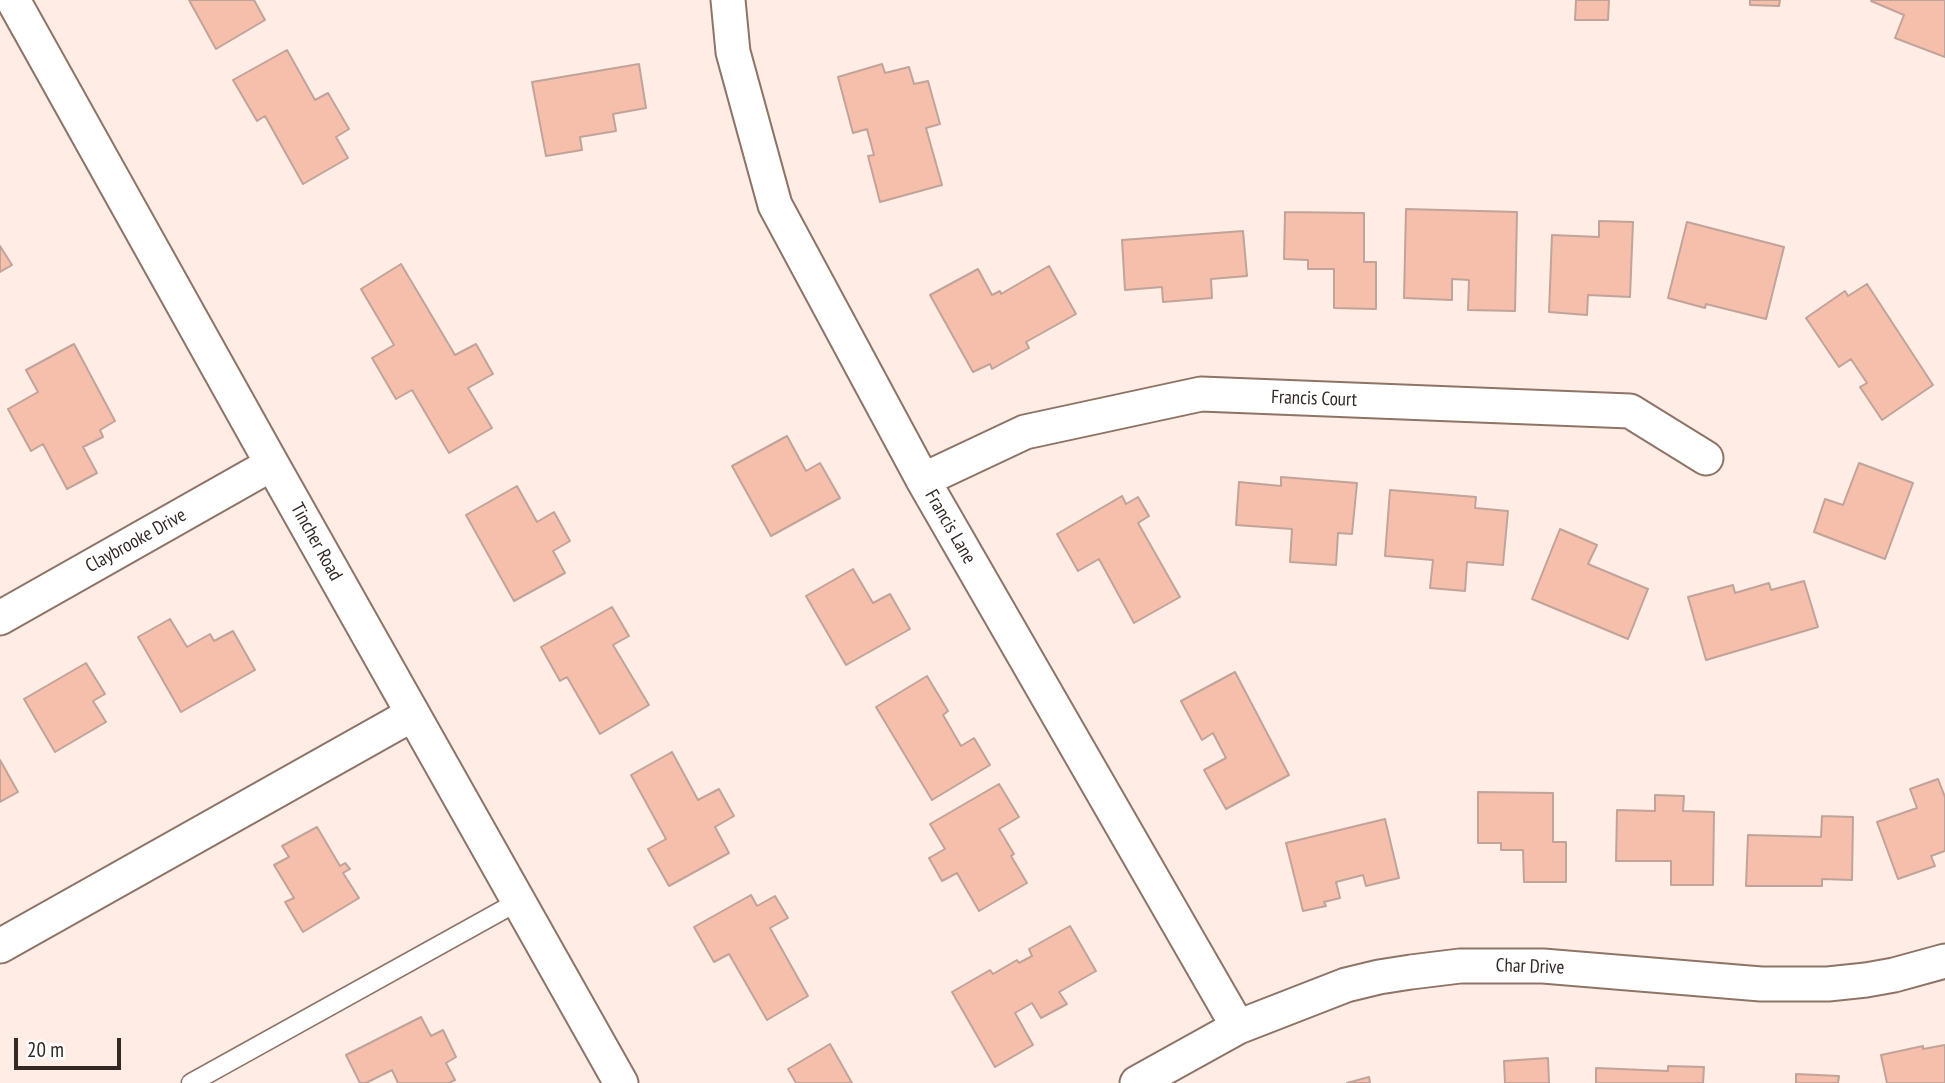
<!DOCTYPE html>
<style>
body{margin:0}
#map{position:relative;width:1945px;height:1083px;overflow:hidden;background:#ffece4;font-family:"PT Sans Narrow",sans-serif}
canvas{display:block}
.scale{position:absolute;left:14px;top:1038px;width:107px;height:32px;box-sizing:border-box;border:4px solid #332823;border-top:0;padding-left:9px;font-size:21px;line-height:24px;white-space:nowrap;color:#332823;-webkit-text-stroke:5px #fff;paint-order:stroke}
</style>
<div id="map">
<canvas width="1945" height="1083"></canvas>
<div class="scale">20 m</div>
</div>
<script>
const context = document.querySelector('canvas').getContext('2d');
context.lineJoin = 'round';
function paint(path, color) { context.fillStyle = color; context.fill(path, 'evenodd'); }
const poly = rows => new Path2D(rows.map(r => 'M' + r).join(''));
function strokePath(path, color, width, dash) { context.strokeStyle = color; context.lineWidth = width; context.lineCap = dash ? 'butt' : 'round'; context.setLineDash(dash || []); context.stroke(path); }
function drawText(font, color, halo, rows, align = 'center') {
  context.font = font + ' "PT Sans Narrow",sans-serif'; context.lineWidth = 7; context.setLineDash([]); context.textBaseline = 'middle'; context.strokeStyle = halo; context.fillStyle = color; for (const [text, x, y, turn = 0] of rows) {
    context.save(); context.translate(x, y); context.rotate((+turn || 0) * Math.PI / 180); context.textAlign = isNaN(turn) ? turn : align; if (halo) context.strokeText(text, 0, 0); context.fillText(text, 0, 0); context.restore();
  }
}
const building = poly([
 [189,0,254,0,265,20,216,49,189,0],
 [1576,0,1609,0,1608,20,1575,20,1576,0],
 [1750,0,1780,0,1779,6,1750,5,1750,0],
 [1872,0,1945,0,1945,57,1895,38,1904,15,1871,1,1872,0],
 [287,50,315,100,328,93,349,129,336,137,348,158,303,184,265,116,257,121,233,80,287,50],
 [639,64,646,108,613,114,616,131,580,137,582,150,546,156,532,82,639,64],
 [882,64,885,73,909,67,914,84,928,81,940,124,926,128,942,185,880,202,868,156,874,155,867,129,853,133,838,77,882,64],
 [1406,209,1517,212,1515,311,1468,310,1469,280,1452,279,1452,300,1404,298,1406,209],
 [1285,212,1364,213,1364,262,1376,262,1376,309,1334,308,1334,269,1308,269,1308,260,1284,259,1285,212],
 [1599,221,1633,222,1630,297,1588,295,1587,315,1549,312,1552,235,1599,237,1599,221],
 [1687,222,1784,247,1766,319,1706,304,1705,308,1668,298,1687,222],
 [1243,231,1247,276,1211,279,1212,298,1163,302,1162,287,1125,290,1122,240,1243,231],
 [0,246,12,265,0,272,0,246],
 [401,264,455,355,476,344,493,374,468,388,492,428,449,453,412,390,396,399,372,358,394,345,361,289,401,264],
 [1049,266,1076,314,1026,342,1029,348,992,369,990,364,973,372,930,295,978,269,992,295,1000,291,1001,294,1049,266],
 [1867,284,1933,385,1882,420,1860,387,1867,383,1851,359,1839,367,1806,318,1845,291,1848,296,1867,284],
 [74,344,115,421,100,430,103,437,83,447,97,473,67,489,43,444,31,451,8,409,38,392,26,370,74,344],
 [787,436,806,471,820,463,840,498,771,536,732,466,787,436],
 [1859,463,1913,483,1885,559,1814,532,1825,499,1843,505,1859,463],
 [1281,477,1357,483,1352,534,1338,533,1336,565,1290,562,1292,529,1236,525,1239,482,1281,486,1281,477],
 [517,486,537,522,554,512,570,541,553,551,565,573,514,601,466,515,517,486],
 [1390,490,1476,497,1475,508,1508,511,1503,565,1467,562,1465,591,1430,588,1433,560,1385,556,1390,490],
 [1122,496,1126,504,1138,497,1149,516,1138,523,1180,597,1134,623,1099,559,1078,571,1057,534,1122,496],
 [1560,529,1597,545,1588,564,1648,589,1628,639,1532,599,1560,529],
 [853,569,873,603,890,594,910,629,846,665,806,596,853,569],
 [1804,581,1818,627,1706,660,1688,597,1733,585,1735,593,1769,583,1771,590,1804,581],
 [612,607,629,636,613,645,649,705,600,734,567,677,560,681,541,647,612,607],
 [170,619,187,647,210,634,214,641,233,631,255,670,181,712,138,637,170,619],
 [86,663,105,694,93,701,106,722,55,752,24,699,86,663],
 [1235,672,1289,775,1226,809,1204,770,1226,758,1213,733,1202,740,1181,701,1235,672],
 [927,676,948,711,943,715,961,746,974,738,990,765,932,800,876,707,927,676],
 [672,752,698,800,719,789,734,816,715,827,729,853,669,886,648,849,666,839,631,775,672,752],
 [0,760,18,792,0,802,0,760],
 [1938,779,1945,797,1945,851,1931,856,1935,866,1898,879,1877,822,1917,808,1910,789,1938,779],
 [999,784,1019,817,999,829,1014,854,1011,856,1027,883,979,911,957,873,942,881,929,858,945,849,930,824,999,784],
 [1478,792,1553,793,1553,842,1566,842,1566,882,1524,882,1523,850,1501,850,1501,843,1478,843,1478,792],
 [1655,795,1684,796,1683,811,1714,812,1713,885,1671,885,1671,861,1616,861,1617,810,1655,811,1655,795],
 [1822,816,1853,817,1852,880,1822,879,1822,886,1746,886,1748,835,1821,837,1822,816],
 [1385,819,1399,878,1366,886,1363,875,1336,882,1340,898,1324,902,1326,906,1303,911,1286,843,1385,819],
 [317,827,340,866,345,863,350,869,343,873,359,898,303,932,285,902,294,898,274,865,289,857,282,846,317,827],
 [751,895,757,906,775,896,788,918,770,928,808,996,767,1020,729,954,714,962,694,927,751,895],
 [1070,926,1096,971,1059,992,1067,1004,1041,1018,1032,1003,1015,1013,1033,1045,995,1067,952,992,990,970,993,974,1017,960,1019,963,1032,956,1029,949,1070,926],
 [421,1017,431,1036,443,1030,456,1057,446,1063,455,1080,449,1083,398,1083,392,1070,366,1083,360,1083,346,1055,421,1017],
 [830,1044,852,1083,796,1083,788,1069,830,1044],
 [1945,1045,1945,1083,1887,1083,1881,1055,1923,1046,1923,1049,1945,1045],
 [1548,1058,1549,1083,1505,1083,1504,1061,1548,1058],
 [1668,1066,1704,1067,1703,1083,1596,1083,1596,1068,1668,1071,1668,1066],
 [1796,1074,1839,1076,1838,1083,1796,1083,1796,1074],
 [1369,1077,1370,1083,1347,1083,1369,1077]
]);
const lane = poly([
 [191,1083,519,901]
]);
const street = poly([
 [13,0,272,464,621,1083],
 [728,0,733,52,775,205,923,480,1238,1027],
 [923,480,1025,432,1201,394,1630,411,1706,458],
 [0,618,272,464],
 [0,946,413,714],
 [1137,1083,1238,1027,1346,985,1379,977,1411,972,1460,966,1543,966,1761,984,1828,984,1866,980,1894,975,1945,961]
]);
const streetNames = [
 ["Francis Court",1314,399,2],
 ["Francis Lane",950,527,60],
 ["Claybrooke Drive",136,541,-29],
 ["Tincher Road",316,542,61],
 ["Char Drive",1530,967,2]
];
paint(building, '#f5bfac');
strokePath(building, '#c1a399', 2);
strokePath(lane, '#8e7467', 21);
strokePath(street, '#8e7467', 37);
strokePath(lane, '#fff', 18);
strokePath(street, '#fff', 33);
drawText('19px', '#332823', '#fff', streetNames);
</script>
